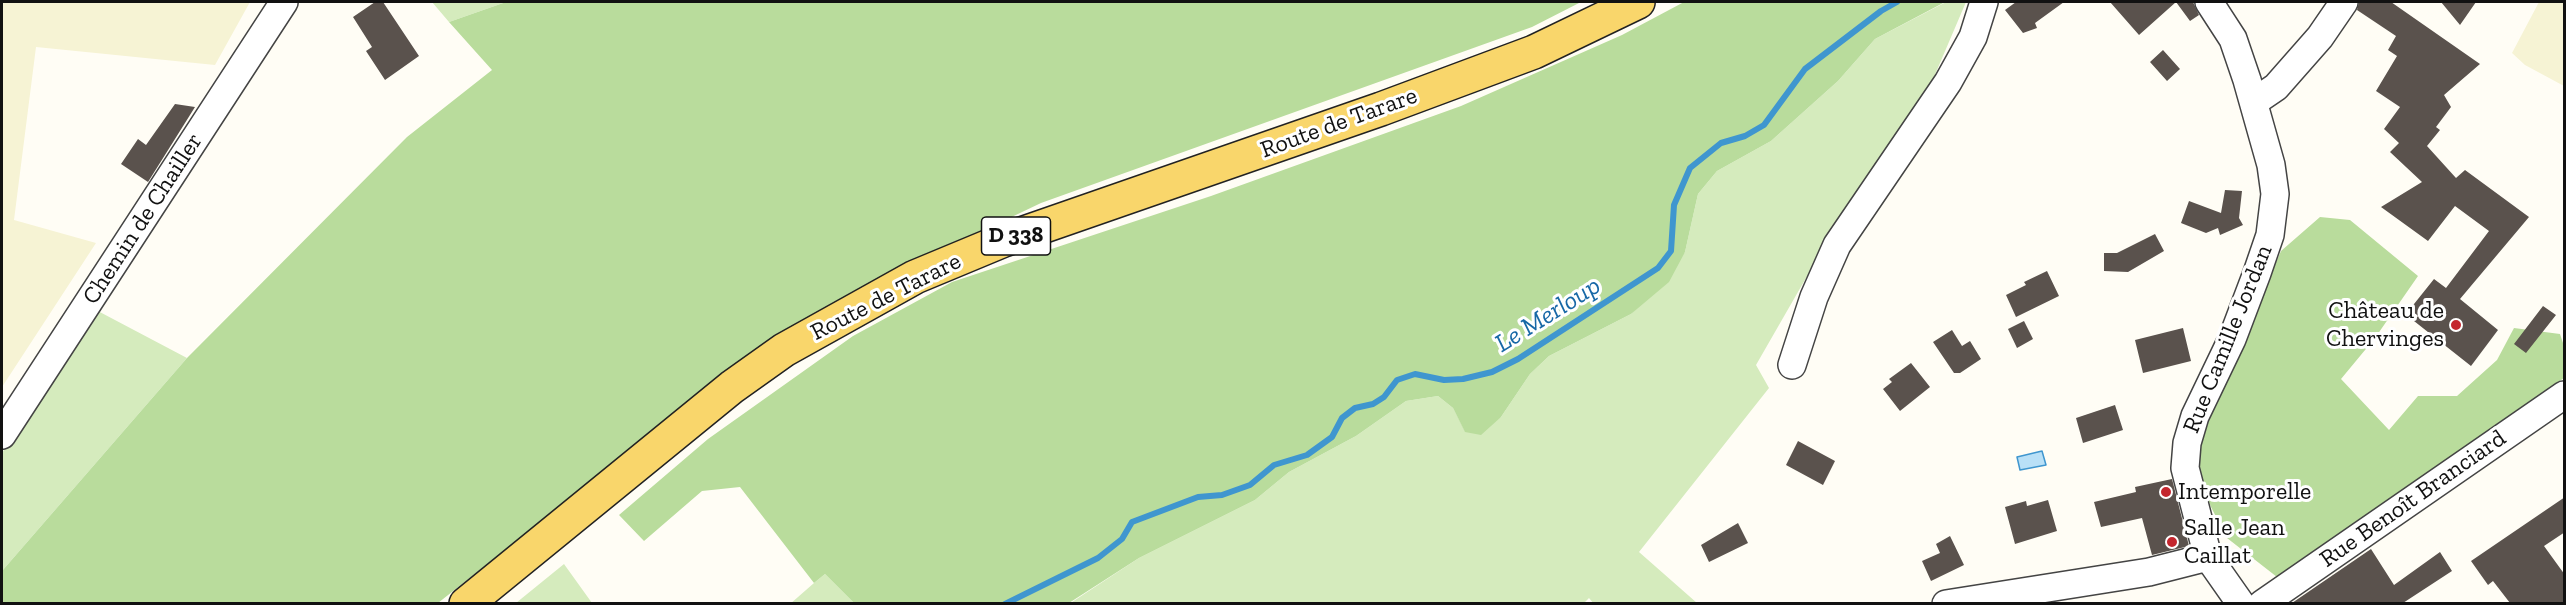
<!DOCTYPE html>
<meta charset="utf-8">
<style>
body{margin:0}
#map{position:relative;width:2566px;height:605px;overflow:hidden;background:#fffdf5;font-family:"Zilla Slab",serif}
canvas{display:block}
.frame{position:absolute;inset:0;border:3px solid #111;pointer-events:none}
</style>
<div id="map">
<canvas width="2566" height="605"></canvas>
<div class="frame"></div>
</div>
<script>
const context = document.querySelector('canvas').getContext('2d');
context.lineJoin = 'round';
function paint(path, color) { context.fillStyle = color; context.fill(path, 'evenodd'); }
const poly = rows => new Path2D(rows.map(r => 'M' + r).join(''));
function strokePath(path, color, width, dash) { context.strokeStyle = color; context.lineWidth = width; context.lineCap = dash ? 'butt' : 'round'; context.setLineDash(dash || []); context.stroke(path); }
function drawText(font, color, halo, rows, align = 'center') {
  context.font = font + ' "Zilla Slab",serif'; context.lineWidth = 6; context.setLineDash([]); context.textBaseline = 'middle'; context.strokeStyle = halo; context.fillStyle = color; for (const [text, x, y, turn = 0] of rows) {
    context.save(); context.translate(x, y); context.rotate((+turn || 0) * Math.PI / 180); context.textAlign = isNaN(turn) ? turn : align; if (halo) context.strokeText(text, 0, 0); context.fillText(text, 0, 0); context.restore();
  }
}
const farmland = poly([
 [2,2,250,2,215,65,36,47,14,220,96,243,2,387],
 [2539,2,2564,2,2564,86,2525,65,2512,53]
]);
const green = poly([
 [432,2,506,2,449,22],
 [1946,2,1966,2,1928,91,1806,278,1756,365,1769,388,1639,552,1697,603,1594,604,1589,598,1583,604,1069,604,1139,558,1255,500,1289,472,1356,436,1406,401,1438,396,1453,408,1465,431,1501,417,1530,374,1549,356,1631,314,1685,252,1698,194,1717,171,1771,141,1838,81,1875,39],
 [96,310,187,358,2,571,2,453],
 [564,564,592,603,516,603],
 [825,574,854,603,790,604,814,583]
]);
const forest = poly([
 [506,2,1581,2,1532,27,1041,203,848,295,732,370,438,603,2,604,2,571,187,358,407,137,492,70,449,22],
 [1684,2,1945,2,1875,39,1838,81,1771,141,1717,171,1698,194,1685,252,1669,282,1631,314,1549,356,1530,374,1501,417,1481,435,1465,432,1453,408,1438,396,1406,401,1356,436,1289,472,1255,500,1139,558,1069,603,854,603,825,574,814,583,740,487,702,491,644,541,619,515,708,439,853,336,952,282,1211,196,1461,106,1622,35],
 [2320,217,2350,220,2418,276,2375,338,2341,379,2389,430,2418,396,2457,396,2497,360,2514,328,2560,334,2564,346,2564,378,2277,577,2227,538,2211,507,2195,467,2198,440,2281,251]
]);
const water = poly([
 [2042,451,2046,465,2020,470,2017,457,2042,451]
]);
const stream = poly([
 [1005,604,1098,558,1122,539,1132,522,1198,497,1222,495,1250,485,1274,465,1307,455,1332,437,1342,418,1355,408,1373,404,1384,397,1397,380,1415,374,1444,380,1463,379,1492,372,1518,359,1658,268,1671,251,1674,205,1690,168,1721,143,1745,136,1764,125,1805,69,1881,11,1897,2]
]);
const building = poly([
 [375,2,383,2,419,56,385,80,366,51,372,47,353,17],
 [2016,2,2064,2,2035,23,2037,28,2023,33,2005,10],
 [2110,2,2193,2,2199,15,2190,21,2176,2,2139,35],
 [2359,2,2391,2,2480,64,2444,95,2451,107,2436,127,2440,130,2427,146,2456,178,2465,170,2529,217,2460,299,2498,330,2471,366,2414,321,2418,316,2410,309,2434,279,2446,288,2489,231,2455,206,2428,241,2381,207,2422,182,2390,152,2399,143,2384,129,2400,107,2376,91,2397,56,2388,50,2396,36,2357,10],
 [2441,2,2476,2,2460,25],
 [2163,50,2180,69,2167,81,2150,62],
 [175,104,195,107,148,182,121,164,138,139,146,145],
 [2225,190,2242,191,2239,218,2243,225,2220,235,2218,228,2206,233,2181,223,2189,201,2221,213],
 [2155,234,2164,251,2128,272,2104,271,2104,253,2117,253],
 [2047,271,2059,296,2016,317,2006,295,2026,285,2024,282],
 [2543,306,2556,315,2526,353,2514,344],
 [2024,321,2033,339,2017,348,2008,329],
 [2183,328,2191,361,2143,373,2135,340],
 [1952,330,1962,346,1970,341,1981,359,1960,373,1954,373,1933,342],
 [1911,363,1930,387,1900,411,1883,389,1892,382,1889,379],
 [2115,405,2123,430,2083,443,2076,418],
 [1798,441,1835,461,1823,485,1786,465],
 [2172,479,2189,546,2152,555,2142,518,2101,527,2094,502,2136,492,2135,487],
 [2565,497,2565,532,2544,546,2565,575,2565,603,2510,603,2493,581,2488,585,2471,561],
 [2048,500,2057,531,2015,544,2005,507,2026,501,2027,506],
 [1738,523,1748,543,1709,562,1701,545],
 [1950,536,1964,565,1931,581,1922,561,1940,553,1936,544],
 [2371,549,2394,585,2440,552,2452,571,2403,603,2292,603]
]);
const minor = poly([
 [2209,2,2233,39,2247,80,2271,165,2275,194,2270,235,2257,273,2232,339,2195,416,2187,443,2185,468,2208,557,2241,604],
 [2254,102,2276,87,2320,37,2344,2],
 [1792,365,1814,297,1837,245,1948,82,1973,37,1984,2],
 [2,435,284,2],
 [1946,604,2149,572,2208,557],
 [2262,604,2564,395]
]);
const major = poly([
 [466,604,732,387,784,350,915,277,1004,240,1381,109,1534,52,1638,2]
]);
const markers = [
 [2456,325,6,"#c4262e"],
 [2166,492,6,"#c4262e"],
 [2172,542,6,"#c4262e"]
];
const shields = [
 [1016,236,69]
];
const shieldNames = [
 ["D 338",1016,236]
];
const streetNames = [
 ["Route de Tarare",1339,123,-20],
 ["Chemin de Chailler",143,219,-57],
 ["Route de Tarare",886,297,-27],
 ["Rue Camille Jordan",2228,339,-68],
 ["Rue Benoît Branciard",2413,499,-35]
];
const poiNames = [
 ["Château de",2444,311,"right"],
 ["Chervinges",2444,339,"right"],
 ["Intemporelle",2178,492],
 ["Salle Jean",2184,528],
 ["Caillat",2184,556]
];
const waterNames = [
 ["Le Merloup",1548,315,-32]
];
paint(farmland, '#f6f3d4');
paint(green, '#d5ebbd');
paint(forest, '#b9dc9c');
paint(water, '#b9e0f7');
strokePath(water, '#3f96cf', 1.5);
strokePath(stream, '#3f96cf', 6);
paint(building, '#5a524d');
strokePath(minor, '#444', 30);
strokePath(major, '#222', 36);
strokePath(minor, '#fff', 27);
strokePath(major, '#f9d66b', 33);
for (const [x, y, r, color] of markers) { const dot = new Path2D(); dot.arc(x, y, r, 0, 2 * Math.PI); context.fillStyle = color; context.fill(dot); strokePath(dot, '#fff', 2); }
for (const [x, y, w] of shields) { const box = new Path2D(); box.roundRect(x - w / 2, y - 19, w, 38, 4.5); context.fillStyle = '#fff'; context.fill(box); strokePath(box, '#111', 1.5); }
drawText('bold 22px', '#111', null, shieldNames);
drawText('24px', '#111', '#fff', streetNames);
drawText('24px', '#111', '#fff', poiNames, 'left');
drawText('italic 26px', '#1768a6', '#fff', waterNames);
</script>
